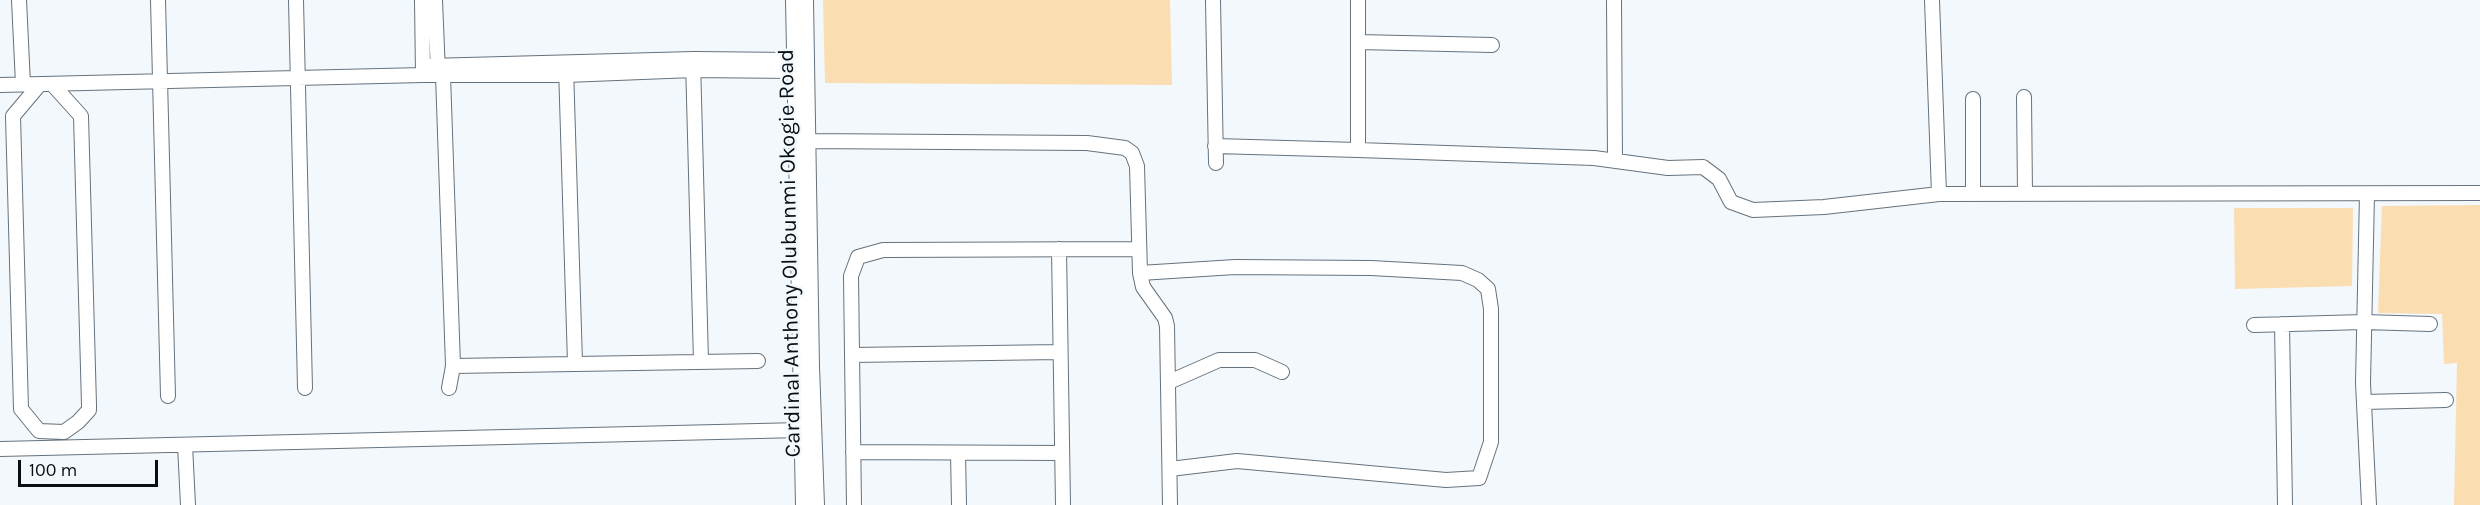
<!DOCTYPE html>
<style>
body{margin:0}
#map{position:relative;width:2480px;height:505px;overflow:hidden;background:#f3f8fd;font-family:Karla,sans-serif}
canvas{display:block}
.scale{position:absolute;left:18px;top:460px;width:140px;height:27px;box-sizing:border-box;border:3px solid #090e11;border-top:0;padding-left:8px;font-size:18px;line-height:21px;white-space:nowrap;color:#090e11;-webkit-text-stroke:4px #f3f8fd;paint-order:stroke}
</style>
<div id="map">
<canvas width="2480" height="505"></canvas>
<div class="scale">100 m</div>
</div>
<script>
const context = document.querySelector('canvas').getContext('2d');
context.lineJoin = 'round';
function paint(path, color) { context.fillStyle = color; context.fill(path, 'evenodd'); }
const poly = rows => new Path2D(rows.map(r => 'M' + r).join(''));
function strokePath(path, color, width, dash) { context.strokeStyle = color; context.lineWidth = width; context.lineCap = dash ? 'butt' : 'round'; context.setLineDash(dash || []); context.stroke(path); }
function drawText(font, color, halo, rows, align = 'center') {
  context.font = font + ' Karla,sans-serif'; context.lineWidth = 5; context.setLineDash([]); context.textBaseline = 'middle'; context.strokeStyle = halo; context.fillStyle = color; for (const [text, x, y, turn = 0] of rows) {
    context.save(); context.translate(x, y); context.rotate((+turn || 0) * Math.PI / 180); context.textAlign = isNaN(turn) ? turn : align; if (halo) context.strokeText(text, 0, 0); context.fillText(text, 0, 0); context.restore();
  }
}
const green = poly([
 [823,0,1170,0,1172,85,825,83],
 [2480,205,2480,505,2454,505,2457,363,2444,364,2442,314,2378,313,2382,206],
 [2234,208,2353,208,2352,286,2235,289]
]);
const minor = poly([
 [19,0,23,84],
 [158,0,168,396],
 [296,0,305,388],
 [422,0,423,75],
 [435,0,438,73],
 [793,0,803,505],
 [806,0,812,366,817,505],
 [1213,0,1216,163],
 [1358,0,1358,150,1594,158,1668,168,1703,167,1719,179,1731,202,1753,210,1824,207,1939,194,2480,193],
 [1614,0,1615,160],
 [1932,0,1939,194],
 [1358,42,1492,45],
 [693,61,701,361],
 [428,66,694,59,793,60],
 [566,67,575,363],
 [443,75,453,366,449,388],
 [40,84,13,116,21,409,39,431,64,432,78,422,89,410,89,405,81,116,52,84],
 [0,85,423,75,566,75,693,70,794,71],
 [2024,97,2025,194],
 [1973,99,1973,194],
 [808,141,1087,143,1125,148,1132,153,1137,166,1140,273,1143,287,1165,318,1167,326,1170,505],
 [1215,146,1358,150],
 [2367,194,2363,383,2369,505],
 [1059,249,1063,505],
 [1140,273,1235,267,1371,268,1462,273,1478,280,1488,289,1491,309,1491,442,1479,478,1446,480,1237,461,1170,469],
 [2282,324,2285,505],
 [2254,325,2364,322,2430,324],
 [852,355,1059,352],
 [453,366,758,361],
 [1169,382,1219,360,1255,360,1282,372],
 [2364,402,2446,400],
 [185,445,188,505],
 [0,449,801,430],
 [853,452,1062,453],
 [958,453,959,505],
 [854,505,851,276,858,257,883,250,1138,249]
]);
const streetNames = [
 ["Cardinal Anthony Olubunmi Okogie Road",790,253,-91]
];
paint(green, '#faddb0');
strokePath(minor, '#66727c', 16);
strokePath(minor, '#fff', 14);
drawText('22px', '#090e11', '#f3f8fd', streetNames);
</script>
